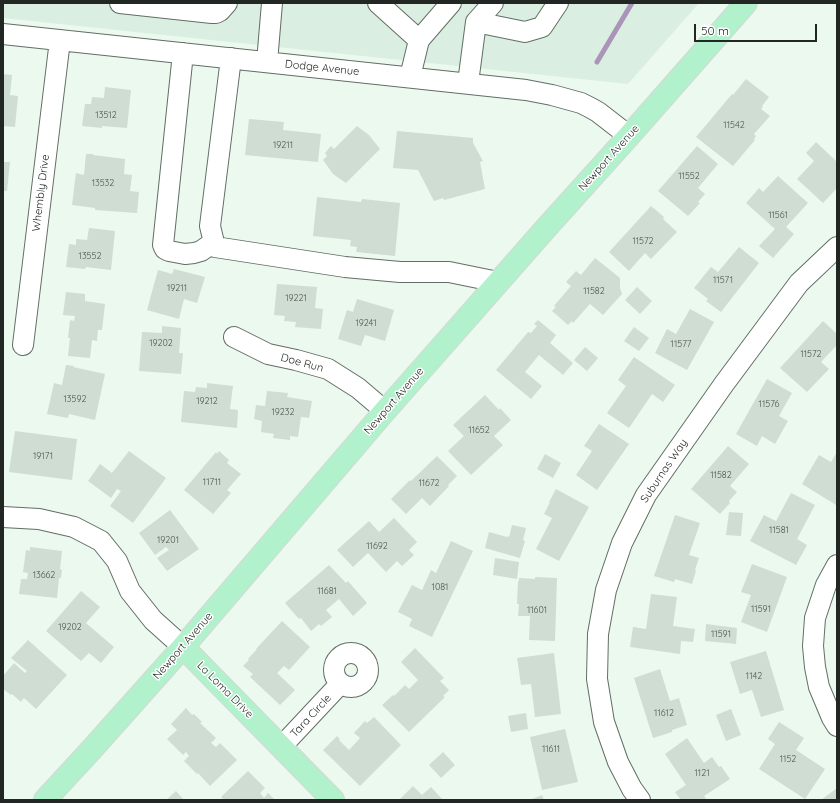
<!DOCTYPE html>
<style>
body{margin:0}
#map{position:relative;width:840px;height:803px;overflow:hidden;background:#ebf9ef;font-family:Quicksand,sans-serif}
canvas{display:block}
.frame{position:absolute;inset:0;border:4px solid #222723;pointer-events:none}
.scale{position:absolute;left:694px;top:24px;width:123px;height:18px;box-sizing:border-box;border:2px solid #222723;border-top:0;padding-left:5px;font-size:12px;line-height:14px;white-space:nowrap;color:#222723;-webkit-text-stroke:3px #fff;paint-order:stroke}
</style>
<div id="map">
<canvas width="840" height="803"></canvas>
<div class="frame"></div>
<div class="scale">50 m</div>
</div>
<script>
const context = document.querySelector('canvas').getContext('2d');
context.lineJoin = 'round';
function paint(path, color) { context.fillStyle = color; context.fill(path, 'evenodd'); }
const poly = rows => new Path2D(rows.map(r => 'M' + r).join(''));
function strokePath(path, color, width, dash) { context.strokeStyle = color; context.lineWidth = width; context.lineCap = dash ? 'butt' : 'round'; context.setLineDash(dash || []); context.stroke(path); }
function drawText(font, color, halo, rows, align = 'center') {
  context.font = font + ' Quicksand,sans-serif'; context.lineWidth = 3; context.setLineDash([]); context.textBaseline = 'middle'; context.strokeStyle = halo; context.fillStyle = color; for (const [text, x, y, turn = 0] of rows) {
    context.save(); context.translate(x, y); context.rotate((+turn || 0) * Math.PI / 180); context.textAlign = isNaN(turn) ? turn : align; if (halo) context.strokeText(text, 0, 0); context.fillText(text, 0, 0); context.restore();
  }
}
const built = poly([
 [3,3,699,3,628,84,3,18]
]);
const stream = poly([
 [597,62,632,3]
]);
const building = poly([
 [3,74,12,75,10,95,18,96,15,127,3,126],
 [746,79,769,97,762,106,763,107,761,109,770,116,754,134,756,136,754,139,755,140,733,166,696,137,732,94,733,95],
 [105,87,131,90,127,128,102,126,102,128,82,126,85,104,91,104,92,97,104,98],
 [249,119,284,122,283,130,321,134,318,162,245,155],
 [357,126,369,135,380,149,346,183,333,174,323,160,327,156,325,153,331,146,334,149],
 [397,131,473,138,473,143,483,161,480,162,485,189,444,200,443,198,434,201,418,170,393,168],
 [816,142,836,161,837,159,837,188,823,203,797,179,814,161,806,153],
 [697,146,718,164,698,188,705,194,698,202,700,203,688,216,658,191],
 [86,154,93,154,93,155,125,159,124,174,132,175,130,191,139,192,137,213,95,210,95,208,72,205,76,173,84,175],
 [3,162,10,162,7,191,3,191],
 [778,176,808,203,786,227,794,234,773,258,759,246,775,229,746,203,759,188,763,192],
 [317,197,361,202,362,199,400,203,395,256,356,252,357,247,350,246,351,240,313,236],
 [651,206,664,217,663,219,677,232,651,259,645,253,629,271,609,252],
 [89,228,115,231,111,270,86,267,85,269,66,267,69,244,76,245,76,239,87,240],
 [739,247,759,263,721,312,706,301,708,299,694,288,711,267,718,272],
 [595,258,620,278,620,288,622,294,603,315,590,304,573,323,572,321,568,325,552,311,556,307,554,306,571,286,566,282,576,271,581,275],
 [174,269,205,277,197,303,184,299,179,319,147,310,158,270,172,274],
 [277,284,317,287,315,308,323,309,321,329,295,327,296,322,284,321,285,316,274,315],
 [637,287,652,301,640,314,625,300],
 [66,292,85,294,85,301,105,304,102,330,98,330,97,341,92,340,90,358,68,356,70,338,68,338,70,320,74,321,75,316,63,315],
 [357,299,394,310,385,341,365,335,361,346,338,339,347,310,353,312],
 [690,309,714,322,687,370,655,353,667,329,676,334],
 [538,320,556,335,550,343,573,363,563,375,539,355,525,372,542,386,531,399,496,370,528,332,531,333,537,326,534,324],
 [823,321,837,334,837,345,821,362,829,369,807,392,780,368],
 [162,326,181,328,179,353,183,353,181,374,139,371,142,332,162,333],
 [634,327,649,338,639,351,624,341],
 [585,347,598,358,587,371,574,360],
 [634,357,675,385,663,402,652,394,629,428,607,413,626,386,618,380],
 [66,365,74,366,73,367,105,374,95,420,69,414,68,418,47,414,54,383,62,385],
 [767,379,792,393,779,416,788,421,775,444,762,436,757,446,736,434],
 [207,383,233,386,230,409,238,410,237,428,181,422,184,391,195,392,196,387,207,388],
 [267,391,288,393,287,397,312,401,309,418,301,417,298,437,290,436,290,440,273,438,274,434,261,432,262,421,254,419,256,405,265,406],
 [485,395,499,410,500,408,511,420,494,436,503,445,471,475,448,451,464,436,453,425],
 [599,424,629,444,597,490,576,475,592,451,584,446],
 [15,431,77,439,72,480,9,472],
 [728,446,749,464,730,486,737,492,729,501,730,503,720,514,691,489],
 [129,451,166,478,133,523,110,506,121,491,117,489,111,498,88,481,100,464,112,473],
 [219,451,229,460,227,463,241,474,227,490,231,493,213,514,184,490,216,452,217,454],
 [837,452,837,503,836,505,802,484,819,455,831,462],
 [545,454,561,463,553,478,537,469],
 [437,456,457,476,448,485,449,486,430,506,422,498,406,514,391,499,410,480,411,481],
 [556,489,589,507,559,561,536,549,552,518,544,514,550,502,549,502],
 [791,493,815,505,797,539,807,545,796,565,750,541,764,515,776,521],
 [170,510,199,549,167,571,157,558,169,550,166,547,155,555,139,533],
 [729,512,743,513,741,536,726,535],
 [675,515,700,523,689,555,699,558,695,570,696,571,692,584,675,579,674,582,654,576],
 [394,518,417,542,409,550,414,555,402,566,397,561,386,572,368,553,353,567,337,550,369,521,379,532],
 [512,525,526,528,523,540,525,541,520,558,485,548,489,532,507,537,508,536,509,537],
 [451,541,473,551,432,637,409,626,412,619,398,612,412,585,422,590,431,570,436,573],
 [30,547,62,551,60,569,62,570,61,578,59,578,57,598,19,594,21,579,27,579,28,573,23,572,26,550,30,551],
 [495,558,519,562,517,579,493,575],
 [752,564,787,577,767,632,741,622,751,595,741,592],
 [329,565,346,583,348,581,367,603,353,616,339,599,326,610,332,617,321,626,319,624,311,631,301,618,299,619,285,603],
 [535,577,557,578,555,641,529,640,530,616,518,616,519,604,517,604,518,581,519,581,519,578,535,579],
 [81,591,100,607,86,623,114,647,101,663,89,653,81,661,46,631],
 [651,594,677,597,673,626,695,629,693,642,681,641,680,654,630,647,633,627,646,629],
 [282,621,310,647,289,670,284,666,277,673,295,690,280,705,250,677,253,674,243,666,249,660,248,659,257,649,256,649],
 [706,624,737,628,736,644,705,641],
 [28,640,67,675,36,709,24,698,21,702,12,694,11,695,3,689,3,676,14,663,25,673,27,671,11,658],
 [415,648,444,678,440,681,449,690,443,696,445,697,409,732,382,705,393,695,394,696,405,685,409,689,418,680,401,662],
 [766,651,784,710,761,717,752,690,740,694,730,662],
 [554,653,561,714,535,717,531,684,521,685,517,658],
 [660,669,670,701,679,698,687,725,672,730,672,732,653,738,634,678],
 [186,708,192,715,194,714,202,722,200,723,216,738,211,743,216,747,220,743,237,760,210,786,198,773,197,774,184,761,189,756,186,752,183,755,167,739,177,730,171,724],
 [731,709,741,735,726,741,716,715],
 [526,713,528,729,511,732,508,716],
 [374,717,401,745,360,786,323,750,337,736,340,739,339,740,349,750,360,738,354,733,365,721,367,723],
 [779,722,804,738,796,750,825,769,805,799,759,769,775,744,768,739],
 [565,729,578,782,542,790,530,737],
 [687,738,704,763,712,757,719,767,721,766,730,779,704,796,707,800,681,800,675,792,686,785,665,754],
 [443,752,455,765,441,778,429,765],
 [248,771,265,788,260,793,264,798,268,793,275,800,224,800,221,797],
 [413,786,422,795,431,787,443,800,399,800],
 [837,788,837,800,821,800],
 [176,791,184,800,166,800],
 [542,795,544,800,530,800]
]);
const minor = poly([
 [120,3,212,13,216,13,220,11,227,3],
 [378,3,419,40],
 [476,22,525,32,542,27,558,3],
 [3,34,526,90,552,95,581,103,591,108,598,112,629,136],
 [183,53,163,245,165,249,169,251,185,254,194,253,201,251,214,242],
 [231,58,210,226,215,247,345,267,400,272,449,272,498,282],
 [267,62,272,3],
 [410,77,419,40,451,3],
 [468,83,476,22,493,3],
 [234,337,268,354,296,360,328,369,358,388,385,411],
 [23,345,60,40],
 [3,517,39,519,74,527,101,541,117,561,130,591,153,620,183,647],
 [837,565,826,585,815,618,813,646,815,667,819,687,832,718,837,726],
 '334 670a17 17 0 1 1 34 0a17 17 0 1 1-34 0Z',
 [281,747,340,684],
 [640,800,632,789,618,762,604,722,597,679,598,634,606,590,622,543,646,495,724,384,799,283,837,247]
]);
const major = poly([
 [183,647,333,800],
 [45,800,92,749,183,647,385,411,547,227,629,136,746,3]
]);
const numberNames = [
 ["13512",106,115],
 ["11542",734,125],
 ["19211",283,145],
 ["11552",689,176],
 ["13532",103,183],
 ["11561",778,215],
 ["11572",643,241],
 ["13552",90,256],
 ["11571",723,280],
 ["19211",177,288],
 ["11582",594,291],
 ["19221",296,298],
 ["19241",366,323],
 ["19202",161,343],
 ["11577",681,344],
 ["11572",811,354],
 ["13592",75,399],
 ["19212",207,401],
 ["11576",769,404],
 ["19232",283,412],
 ["11652",479,430],
 ["19171",43,456],
 ["11582",721,475],
 ["11711",212,482],
 ["11672",429,483],
 ["11581",779,530],
 ["19201",168,540],
 ["11692",377,546],
 ["13662",44,575],
 ["1081",440,587],
 ["11681",327,591],
 ["11591",761,609],
 ["11601",537,610],
 ["19202",70,627],
 ["11591",721,634],
 ["1142",754,676],
 ["11612",664,713],
 ["11611",551,749],
 ["1152",788,759],
 ["1121",702,773]
];
const streetNames = [
 ["Dodge Avenue",322,68,6],
 ["Newport Avenue",609,158,-48],
 ["Whembly Drive",41,193,-83],
 ["Doe Run",302,363,15],
 ["Newport Avenue",394,401,-49],
 ["Suburnas Way",664,471,-56],
 ["Newport Avenue",183,646,-49],
 ["La Loma Drive",225,690,45],
 ["Tara Circle",311,716,-47]
];
paint(built, '#daefe1');
strokePath(stream, '#aa94b9', 5);
paint(building, '#cfddd3');
strokePath(minor, '#626e66', 22);
strokePath(major, '#d7d8d7', 24);
strokePath(minor, '#fff', 20);
strokePath(major, '#b1f1cb', 22);
drawText('9px', '#4d544f', null, numberNames);
drawText('11px', '#222723', '#fff', streetNames);
</script>
